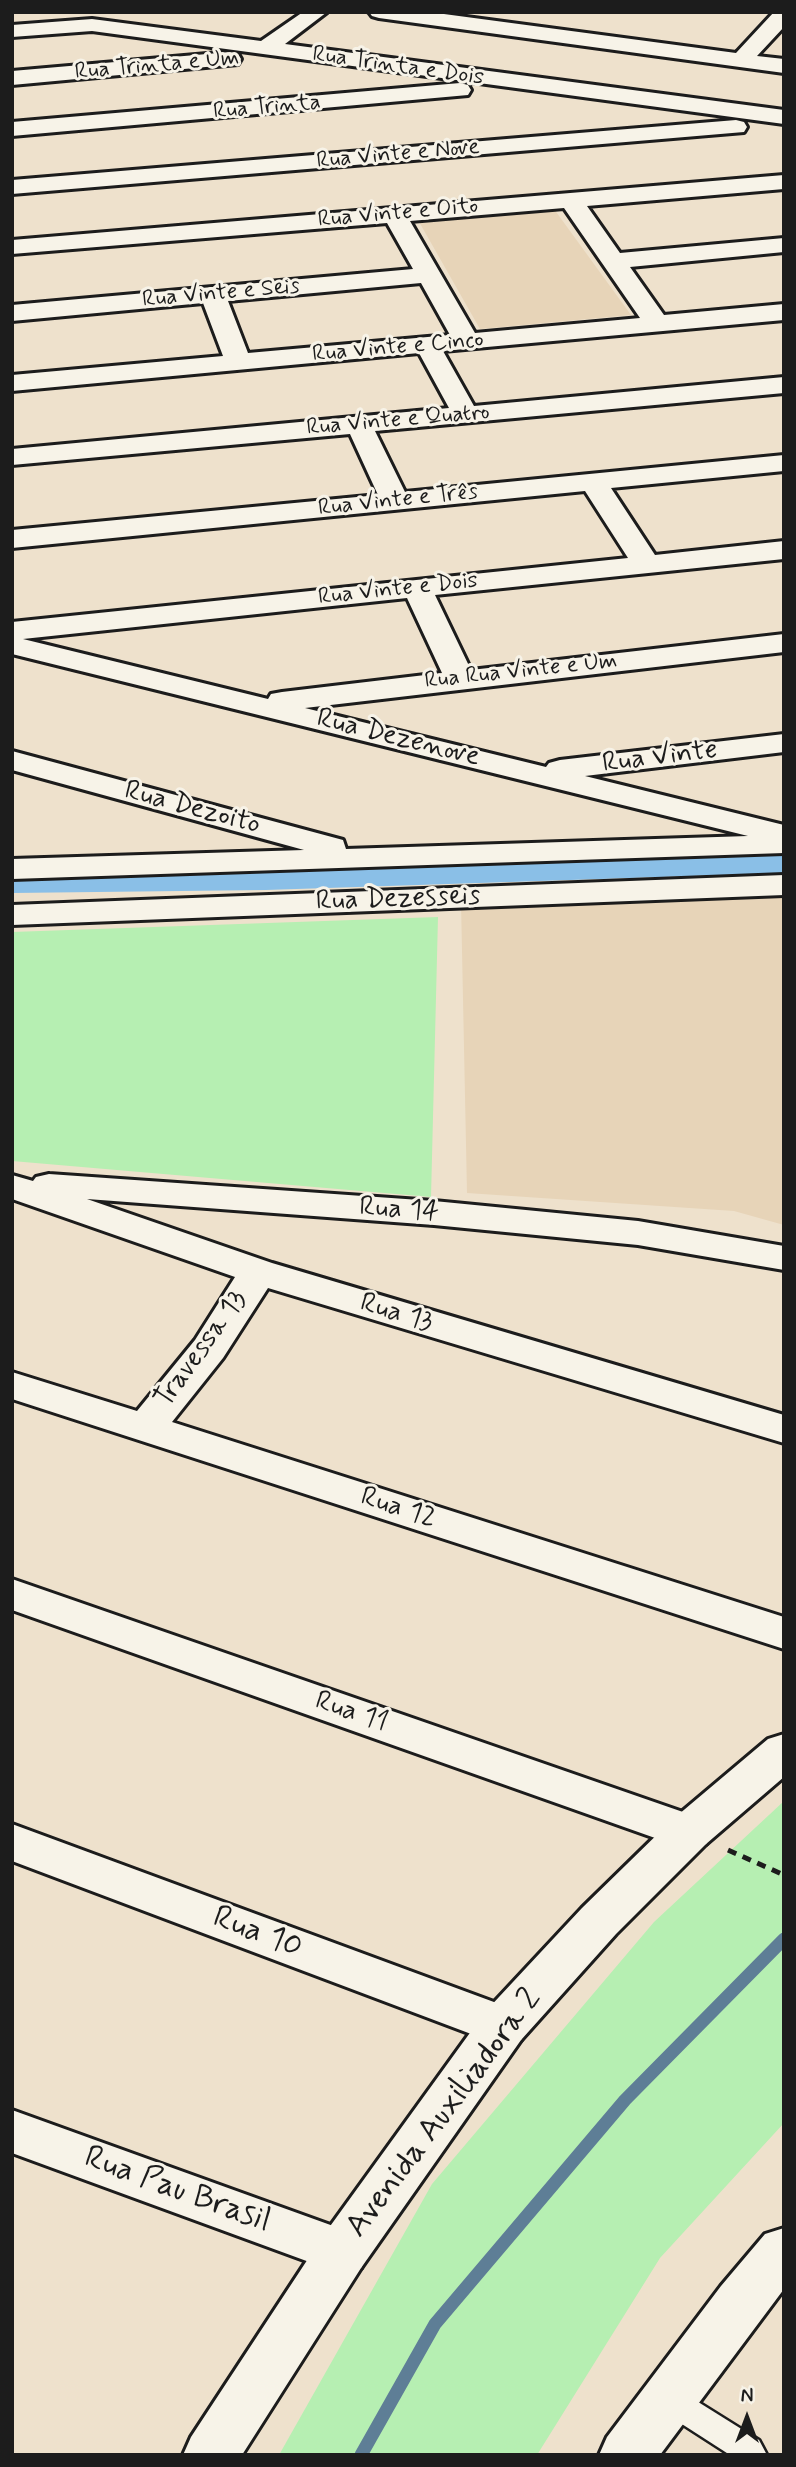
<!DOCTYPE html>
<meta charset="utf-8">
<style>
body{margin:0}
#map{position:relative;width:796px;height:2467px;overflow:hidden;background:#eee1cc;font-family:Mynerve,sans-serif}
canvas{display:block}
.frame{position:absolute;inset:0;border:14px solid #1c1c1c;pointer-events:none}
.north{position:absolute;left:712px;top:2383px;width:70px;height:70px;-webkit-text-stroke:5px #f7f3e8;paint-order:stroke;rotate:0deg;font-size:19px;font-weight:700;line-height:28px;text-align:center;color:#1c1c1c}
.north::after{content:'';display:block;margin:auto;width:24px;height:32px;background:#1c1c1c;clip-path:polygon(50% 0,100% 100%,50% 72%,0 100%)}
</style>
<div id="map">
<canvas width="796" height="2467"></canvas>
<div class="frame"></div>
<div class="north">N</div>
</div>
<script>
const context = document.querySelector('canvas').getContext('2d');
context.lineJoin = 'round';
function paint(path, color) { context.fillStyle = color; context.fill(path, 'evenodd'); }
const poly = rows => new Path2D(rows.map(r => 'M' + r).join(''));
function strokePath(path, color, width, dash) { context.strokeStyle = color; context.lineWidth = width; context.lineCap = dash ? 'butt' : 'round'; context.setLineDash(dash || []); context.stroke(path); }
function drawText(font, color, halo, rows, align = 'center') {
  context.font = font + ' Mynerve,sans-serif'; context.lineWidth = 6; context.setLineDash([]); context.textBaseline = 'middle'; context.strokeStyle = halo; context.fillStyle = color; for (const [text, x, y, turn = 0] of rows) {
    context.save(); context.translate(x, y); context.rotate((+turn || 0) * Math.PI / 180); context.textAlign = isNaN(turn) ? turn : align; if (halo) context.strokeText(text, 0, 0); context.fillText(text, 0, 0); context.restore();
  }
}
const built = poly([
 [554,209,631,315,480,329,418,220],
 [784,889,784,1225,734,1211,467,1193,461,902]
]);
const green = poly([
 [438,917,431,1197,12,1161,12,932],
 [784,1801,784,2123,660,2258,537,2455,279,2455,432,2184,654,1922]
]);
const stream = poly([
 [361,2455,435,2324,625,2100,784,1939]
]);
const canal = poly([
 [784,853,784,873,266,890,12,893,12,873,266,870,784,853]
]);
const path = poly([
 [728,1850,784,1875]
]);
const lane = poly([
 [668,2386,679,2390,759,2440,767,2455,730,2455,657,2408,653,2399,657,2390,668,2386]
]);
const street = poly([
 [303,12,327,12,285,44,784,110,784,124,92,31,12,37,12,25,92,19,261,41,303,12],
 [369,12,429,12,736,53,774,12,784,12,784,27,757,56,784,59,784,73,379,18,372,16,369,12],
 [230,52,238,54,241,59,238,64,12,85,12,71,230,52],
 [460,83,468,85,471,90,468,95,12,136,12,122,460,83],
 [736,120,744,122,747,127,744,132,12,194,12,180,736,120],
 [784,175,784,189,587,206,620,253,784,238,784,252,630,267,664,315,784,304,784,320,443,351,474,406,784,377,784,393,375,431,405,492,784,455,784,471,611,488,655,555,784,541,784,559,435,595,471,670,784,634,784,652,305,708,546,767,549,763,560,760,784,734,784,752,585,776,784,825,784,853,12,879,12,859,304,850,12,770,12,751,343,840,346,849,748,836,12,654,12,622,628,558,585,491,12,548,12,530,378,495,350,434,12,465,12,449,449,408,419,353,12,391,12,375,223,356,203,303,12,321,12,305,413,269,387,223,12,254,12,240,784,175],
 [564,208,640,318,475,333,410,221,564,208],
 [421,283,450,335,248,353,228,301,421,283],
 [407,598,442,673,282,692,271,694,268,699,23,639,407,598],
 [784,875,784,895,12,925,12,905,784,875],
 [49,1174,434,1201,638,1221,784,1246,784,1270,638,1245,434,1225,87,1199,272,1263,784,1415,784,1443,268,1288,223,1358,172,1422,784,1617,784,1649,12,1399,12,1372,137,1411,195,1340,235,1277,12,1199,12,1175,33,1181,36,1177,49,1174],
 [12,1579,706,1820,713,1832,706,1844,689,1850,672,1844,12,1610,12,1579],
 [12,1824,521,2012,528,2026,521,2040,503,2046,12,1861,12,1824],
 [12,2110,361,2236,368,2252,361,2268,342,2274,12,2153,12,2110]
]);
const secondary = poly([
 [784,1734,784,1777,706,1844,616,1934,521,2040,361,2268,242,2455,183,2455,191,2437,323,2236,485,2012,582,1908,672,1820,768,1739,784,1734],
 [784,2228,784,2289,660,2455,599,2455,607,2437,721,2286,765,2234,784,2228]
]);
const farStreetnames = [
 ["Rua Trinta e Um",157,66,-5],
 ["Rua Trinta e Dois",398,67,8],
 ["Rua Trinta",267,108,-5],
 ["Rua Vinte e Nove",398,155,-5],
 ["Rua Vinte e Oito",398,214,-5],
 ["Rua Vinte e Seis",221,294,-5],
 ["Rua Vinte e Cinco",398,348,-5],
 ["Rua Vinte e Quatro",398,421,-5],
 ["Rua Vinte e Três",398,501,-6],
 ["Rua Vinte e Dois",398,590,-6],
 ["Rua Rua Vinte e Um",521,672,-6]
];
const streetNames = [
 ["Rua Dezenove",398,739,14],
 ["Rua Vinte",660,758,-7],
 ["Rua Dezoito",192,809,15],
 ["Rua Dezesseis",398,900,-2],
 ["Rua 14",399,1211,4],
 ["Rua 13",396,1314,17],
 ["Travessa 13",202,1350,-54],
 ["Rua 12",398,1509,18],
 ["Rua 11",351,1713,19]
];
const nearStreetnames = [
 ["Rua 10",257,1934,21],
 ["Avenida Auxiliadora 2",445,2114,-53],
 ["Rua Pau Brasil",177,2191,20]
];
paint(built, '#e7d4b8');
paint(green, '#b6efb2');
strokePath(stream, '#5e7e96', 13);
paint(canal, '#8abfe7');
strokePath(lane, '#1c1c1c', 5);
strokePath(street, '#1c1c1c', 6);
strokePath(secondary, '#1c1c1c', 6);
strokePath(path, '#1c1c1c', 5, [9, 7]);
paint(lane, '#f7f3e8');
paint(street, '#f7f3e8');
paint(secondary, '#f7f3e8');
drawText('23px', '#1c1c1c', '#f7f3e8', farStreetnames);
drawText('28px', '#1c1c1c', '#f7f3e8', streetNames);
drawText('33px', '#1c1c1c', '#f7f3e8', nearStreetnames);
</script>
